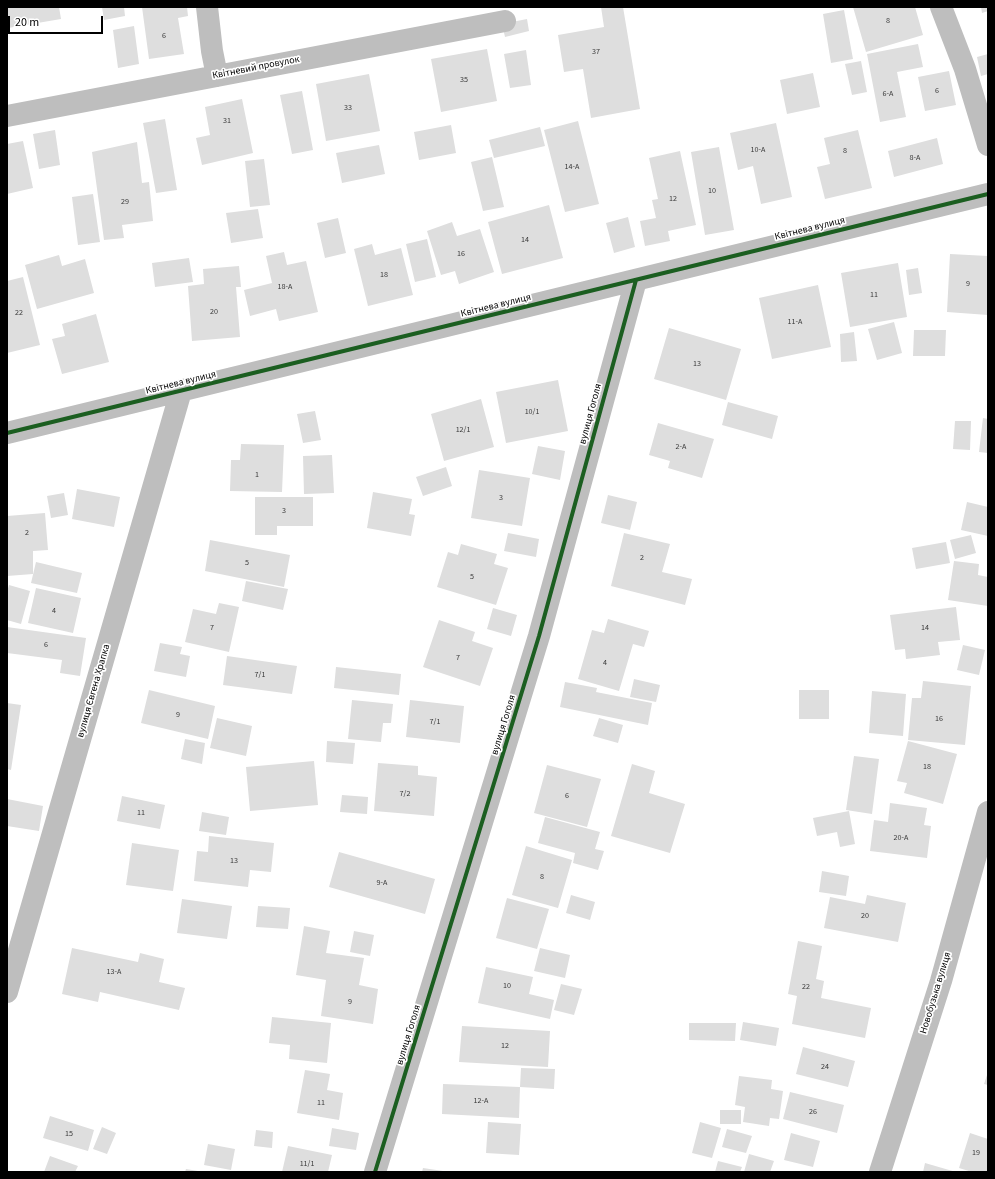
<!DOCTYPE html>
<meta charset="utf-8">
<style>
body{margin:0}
#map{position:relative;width:995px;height:1179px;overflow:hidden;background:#fff;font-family:"Source Sans 3",sans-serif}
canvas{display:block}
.frame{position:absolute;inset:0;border:8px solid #000;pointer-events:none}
.scale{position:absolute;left:8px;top:16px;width:95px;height:18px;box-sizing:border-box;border:2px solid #000;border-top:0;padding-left:5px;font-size:12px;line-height:14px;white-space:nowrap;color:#000;-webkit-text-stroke:3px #fff;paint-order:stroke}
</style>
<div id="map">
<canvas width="995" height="1179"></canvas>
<div class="frame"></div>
<div class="scale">20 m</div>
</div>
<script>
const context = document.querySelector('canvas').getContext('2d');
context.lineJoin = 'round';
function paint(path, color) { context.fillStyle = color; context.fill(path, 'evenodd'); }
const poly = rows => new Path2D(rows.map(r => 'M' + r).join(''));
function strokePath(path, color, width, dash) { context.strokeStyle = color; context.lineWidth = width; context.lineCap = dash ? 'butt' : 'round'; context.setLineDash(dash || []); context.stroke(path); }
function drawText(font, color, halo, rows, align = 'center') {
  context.font = font + ' "Source Sans 3",sans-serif'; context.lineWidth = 3.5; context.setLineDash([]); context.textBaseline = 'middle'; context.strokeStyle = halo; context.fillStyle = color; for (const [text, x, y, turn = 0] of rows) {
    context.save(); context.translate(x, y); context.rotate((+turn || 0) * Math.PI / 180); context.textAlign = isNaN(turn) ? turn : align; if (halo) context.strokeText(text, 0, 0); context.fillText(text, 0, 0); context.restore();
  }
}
const building = poly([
 [7,7,59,7,61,19,8,28],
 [102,7,124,7,125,16,104,20],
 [142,7,187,7,188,16,178,18,184,54,149,59],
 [601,7,623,7,640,109,591,118,583,69,564,72,558,35,604,27],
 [853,7,915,7,923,35,866,52],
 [981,7,988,7,988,11,982,13],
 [844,10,853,59,831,63,823,14],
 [527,19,529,31,505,37,502,24],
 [134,26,139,64,118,68,113,30],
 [918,44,923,67,897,72,906,117,880,122,867,54],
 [487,49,497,101,441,112,431,59],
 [526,50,531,85,510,88,504,54],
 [988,54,988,74,981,76,977,57],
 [861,61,867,92,852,95,845,64],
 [949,71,956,105,925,111,918,77],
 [813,73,820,107,787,114,780,80],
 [369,74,380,131,326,141,316,84],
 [302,91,313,150,292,154,280,95],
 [242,99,253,153,202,165,196,138,210,135,205,107],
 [165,119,177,190,156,193,143,123],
 [578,121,599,204,565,212,544,130],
 [776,123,792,197,761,204,753,166,738,170,730,133],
 [451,125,456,153,419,160,414,132],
 [540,127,545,146,494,158,489,140],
 [55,130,60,165,39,169,33,134],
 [858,130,872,188,825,199,817,167,830,164,824,138],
 [937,138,943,164,894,177,888,151],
 [23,141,33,188,7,194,7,144],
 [137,142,142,183,149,182,153,221,122,225,124,238,104,240,92,152],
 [379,145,385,174,342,183,336,153],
 [719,147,734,230,705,235,691,152],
 [680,151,696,225,668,231,670,241,645,246,640,221,656,218,652,200,658,199,649,158],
 [492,157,504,207,483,211,471,162],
 [264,159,270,205,250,207,245,161],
 [93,194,100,242,78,245,72,197],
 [549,205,563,258,502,274,488,222],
 [258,209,263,238,231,243,226,213],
 [628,217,635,247,614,253,606,223],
 [338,218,346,253,325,258,317,223],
 [452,222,457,236,480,229,494,272,459,284,455,271,441,275,427,231],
 [427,239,436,277,415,282,406,244],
 [372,244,375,255,401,248,413,295,368,306,354,249],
 [284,252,287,265,306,261,318,312,279,321,276,309,250,316,244,290,272,283,266,256],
 [950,254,988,256,988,315,947,312],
 [59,255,62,266,85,259,94,293,37,309,25,265],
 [189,258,193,282,155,287,152,263],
 [898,263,907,317,850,327,841,273],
 [239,266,241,287,236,287,240,337,192,341,188,286,204,284,203,269],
 [918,268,922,293,909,295,906,270],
 [23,277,40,345,7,353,7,281],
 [818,285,831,347,772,359,759,298],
 [96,314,109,362,62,374,52,339,65,336,62,324],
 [894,322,902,353,877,360,868,329],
 [669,328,741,349,726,400,654,379],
 [914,330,946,330,945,356,913,356],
 [854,332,857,361,841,362,840,334],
 [558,380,568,431,506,443,496,392],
 [481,399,494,447,444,461,431,414],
 [728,402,778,416,772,439,722,425],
 [315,411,321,440,303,443,297,414],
 [983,418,988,419,988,453,979,452],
 [955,421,971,421,970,450,953,449],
 [658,423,714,439,702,478,668,468,670,461,649,455],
 [241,444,284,445,282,492,230,491,231,460,240,460],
 [538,446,565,451,560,480,532,474],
 [332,455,334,493,304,494,303,456],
 [446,467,452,486,423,496,416,477],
 [479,470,530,478,522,526,471,518],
 [77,489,120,497,114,527,72,519],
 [373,492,412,499,409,514,415,515,411,536,367,528],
 [64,493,68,515,51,518,47,496],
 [608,495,637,502,630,530,601,523],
 [255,497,313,497,313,526,277,526,277,535,255,535],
 [967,502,988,507,988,536,961,530],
 [45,513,48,550,33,551,33,574,7,576,7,516],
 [508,533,539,539,536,557,504,551],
 [624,533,670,544,662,572,692,579,685,605,611,586],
 [971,535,976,553,955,559,950,540],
 [210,540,290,555,284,587,205,571],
 [946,542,950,563,916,569,912,548],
 [461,544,497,554,494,564,508,568,496,605,437,587,448,552,458,555],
 [954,561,979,564,978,575,988,577,988,606,948,600],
 [36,562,82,573,77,593,31,583],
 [246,581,288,589,283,610,242,601],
 [9,585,30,591,21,624,7,620,7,592],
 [36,588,81,598,73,633,28,623],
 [219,603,239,607,229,652,185,642,193,609,216,614],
 [956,607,960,640,938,642,940,655,906,659,905,649,895,650,890,615],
 [493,608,517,615,511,636,487,629],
 [608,619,649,631,644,647,633,644,619,691,578,679,592,630,604,633],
 [439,620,475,632,472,641,493,648,480,686,423,667],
 [7,627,86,638,80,676,60,673,62,660,7,653],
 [160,643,182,647,180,654,190,656,186,677,154,671],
 [963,645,985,650,979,675,957,670],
 [227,656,297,666,292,694,223,685],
 [336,667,401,674,399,695,334,688],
 [634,679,660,685,656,702,630,697],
 [923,681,971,686,965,745,908,740,912,698,921,698],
 [565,682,597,688,596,692,652,703,648,725,560,707],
 [149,690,215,706,208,739,141,723],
 [799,690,829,690,829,719,799,719],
 [872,691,906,694,903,736,869,733],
 [352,700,393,704,391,723,383,723,381,742,348,739],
 [410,700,464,706,460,743,406,737],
 [7,703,21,705,11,770,7,769],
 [217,718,252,726,246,756,210,748],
 [599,718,623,725,618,743,593,736],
 [185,739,205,743,202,764,181,759],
 [327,741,355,743,353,764,326,762],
 [908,741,957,754,943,804,904,793,907,783,897,781],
 [854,756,879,759,872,814,846,810],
 [314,761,318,805,250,811,246,767],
 [378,763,418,766,418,775,437,777,434,816,374,811],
 [632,764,655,771,649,793,685,804,670,853,611,836],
 [547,765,601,779,587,827,534,813],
 [342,795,368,797,367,814,340,812],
 [122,796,165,805,160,829,117,821],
 [7,799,43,806,39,831,7,826],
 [890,803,927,808,924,825,931,826,927,858,870,851,874,820,888,822],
 [849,811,855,844,840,847,837,832,817,836,813,818],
 [202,812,229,817,226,835,199,831],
 [545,817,600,832,595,849,604,851,598,870,573,863,575,853,538,843],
 [209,836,274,843,271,872,250,870,248,887,194,881,197,851,208,852],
 [132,843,179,850,173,891,126,885],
 [526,846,572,860,558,908,512,895],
 [339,852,435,879,425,914,329,887],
 [822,871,849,876,846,896,819,892],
 [571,895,595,902,590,920,566,913],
 [867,895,906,903,898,942,824,928,830,897,865,904],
 [507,898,549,909,537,949,496,938],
 [182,899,232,906,227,939,177,933],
 [258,906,290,908,288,929,256,927],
 [304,926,330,931,326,953,364,958,359,985,378,989,373,1024,321,1016,326,980,296,975],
 [354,931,374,935,370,956,350,952],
 [798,941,822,946,816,979,824,981,821,998,871,1008,865,1038,792,1024,797,996,788,994],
 [72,948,138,962,140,953,164,959,159,982,185,988,179,1010,100,992,98,1002,62,994],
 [540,948,570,955,565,978,534,971],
 [486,967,533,977,529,994,554,1000,550,1019,478,1003],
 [561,984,582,989,574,1015,554,1010],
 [272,1017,331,1023,327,1063,289,1059,290,1045,269,1043],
 [743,1022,779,1028,776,1046,740,1040],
 [689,1023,736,1023,735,1041,689,1040],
 [462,1026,550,1031,548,1067,459,1062],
 [803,1047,855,1061,848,1087,796,1074],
 [521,1068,555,1069,554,1089,520,1087],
 [305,1070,330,1074,327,1090,343,1093,339,1120,297,1113],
 [988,1072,988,1085,984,1084],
 [739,1076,772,1080,771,1089,783,1091,779,1119,770,1118,769,1126,743,1122,745,1107,735,1105],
 [443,1084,520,1087,519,1118,442,1114],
 [790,1092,844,1105,837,1133,783,1119],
 [720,1110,741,1110,741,1124,720,1124],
 [50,1116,94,1130,88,1151,43,1138],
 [488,1122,521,1124,519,1155,486,1153],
 [700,1122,721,1128,712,1158,692,1153],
 [102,1127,116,1133,107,1154,93,1149],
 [332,1128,359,1133,356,1150,329,1146],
 [727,1129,752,1136,746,1153,722,1147],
 [256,1130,273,1132,272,1148,254,1146],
 [791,1133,820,1141,813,1167,784,1160],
 [970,1133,988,1139,988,1172,972,1172,959,1168],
 [208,1144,235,1149,231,1170,204,1165],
 [288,1146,332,1155,328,1172,282,1172],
 [749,1154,774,1161,770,1172,744,1172],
 [50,1156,78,1166,75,1172,44,1172],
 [718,1161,742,1167,740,1172,715,1172],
 [925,1163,956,1172,923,1172],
 [423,1168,443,1171,443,1172,422,1172],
 [186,1169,198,1171,198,1172,185,1172]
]);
const minor = poly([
 [207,7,212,51,217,76],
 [941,7,965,69,988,145],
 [7,116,505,21],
 [7,433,988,194],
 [7,992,181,391],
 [375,1172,539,636,636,280],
 [880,1172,941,981,988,812]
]);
const cycleway = poly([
 [7,433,988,194],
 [375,1172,539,636,636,280]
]);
const numberNames = [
 ["8",888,21],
 ["6",164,36],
 ["37",596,52],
 ["35",464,80],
 ["6",937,91],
 ["6-А",888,94],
 ["33",348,108],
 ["31",227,121],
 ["10-А",758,150],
 ["8",845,151],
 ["8-А",915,158],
 ["14-А",572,167],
 ["10",712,191],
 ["12",673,199],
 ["29",125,202],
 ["14",525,240],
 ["16",461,254],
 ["18",384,275],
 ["9",968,284],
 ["18-А",285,287],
 ["11",874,295],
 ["20",214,312],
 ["22",19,313],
 ["11-А",795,322],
 ["13",697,364],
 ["10/1",532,412],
 ["12/1",463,430],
 ["2-А",681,447],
 ["1",257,475],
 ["3",501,498],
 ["3",284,511],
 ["2",27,533],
 ["2",642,558],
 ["5",247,563],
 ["5",472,577],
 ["4",54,611],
 ["7",212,628],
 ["14",925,628],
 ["6",46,645],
 ["7",458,658],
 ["4",605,663],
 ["7/1",260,675],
 ["9",178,715],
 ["16",939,719],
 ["7/1",435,722],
 ["18",927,767],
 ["7/2",405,794],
 ["6",567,796],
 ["11",141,813],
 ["20-А",901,838],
 ["13",234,861],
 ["8",542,877],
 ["9-А",382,883],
 ["20",865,916],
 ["13-А",114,972],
 ["10",507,986],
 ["22",806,987],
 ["9",350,1002],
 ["12",505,1046],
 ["24",825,1067],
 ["12-А",481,1101],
 ["11",321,1103],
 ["26",813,1112],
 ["15",69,1134],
 ["19",976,1153],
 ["11/1",307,1164]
];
const streetNames = [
 ["Квітневий провулок",256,68,-11],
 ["Квітнева вулиця",810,229,-14],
 ["Квітнева вулиця",496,306,-14],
 ["Квітнева вулиця",181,383,-14],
 ["вулиця Гоголя",591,414,-75],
 ["вулиця Євгена Храпка",94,691,-74],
 ["вулиця Гоголя",504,725,-73],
 ["Новобузька вулиця",936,993,-73],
 ["вулиця Гоголя",409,1035,-73]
];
paint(building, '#dedede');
strokePath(minor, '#bebebe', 22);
strokePath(cycleway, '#1b5e20', 4);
drawText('8px', '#383838', null, numberNames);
drawText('10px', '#000', '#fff', streetNames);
</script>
